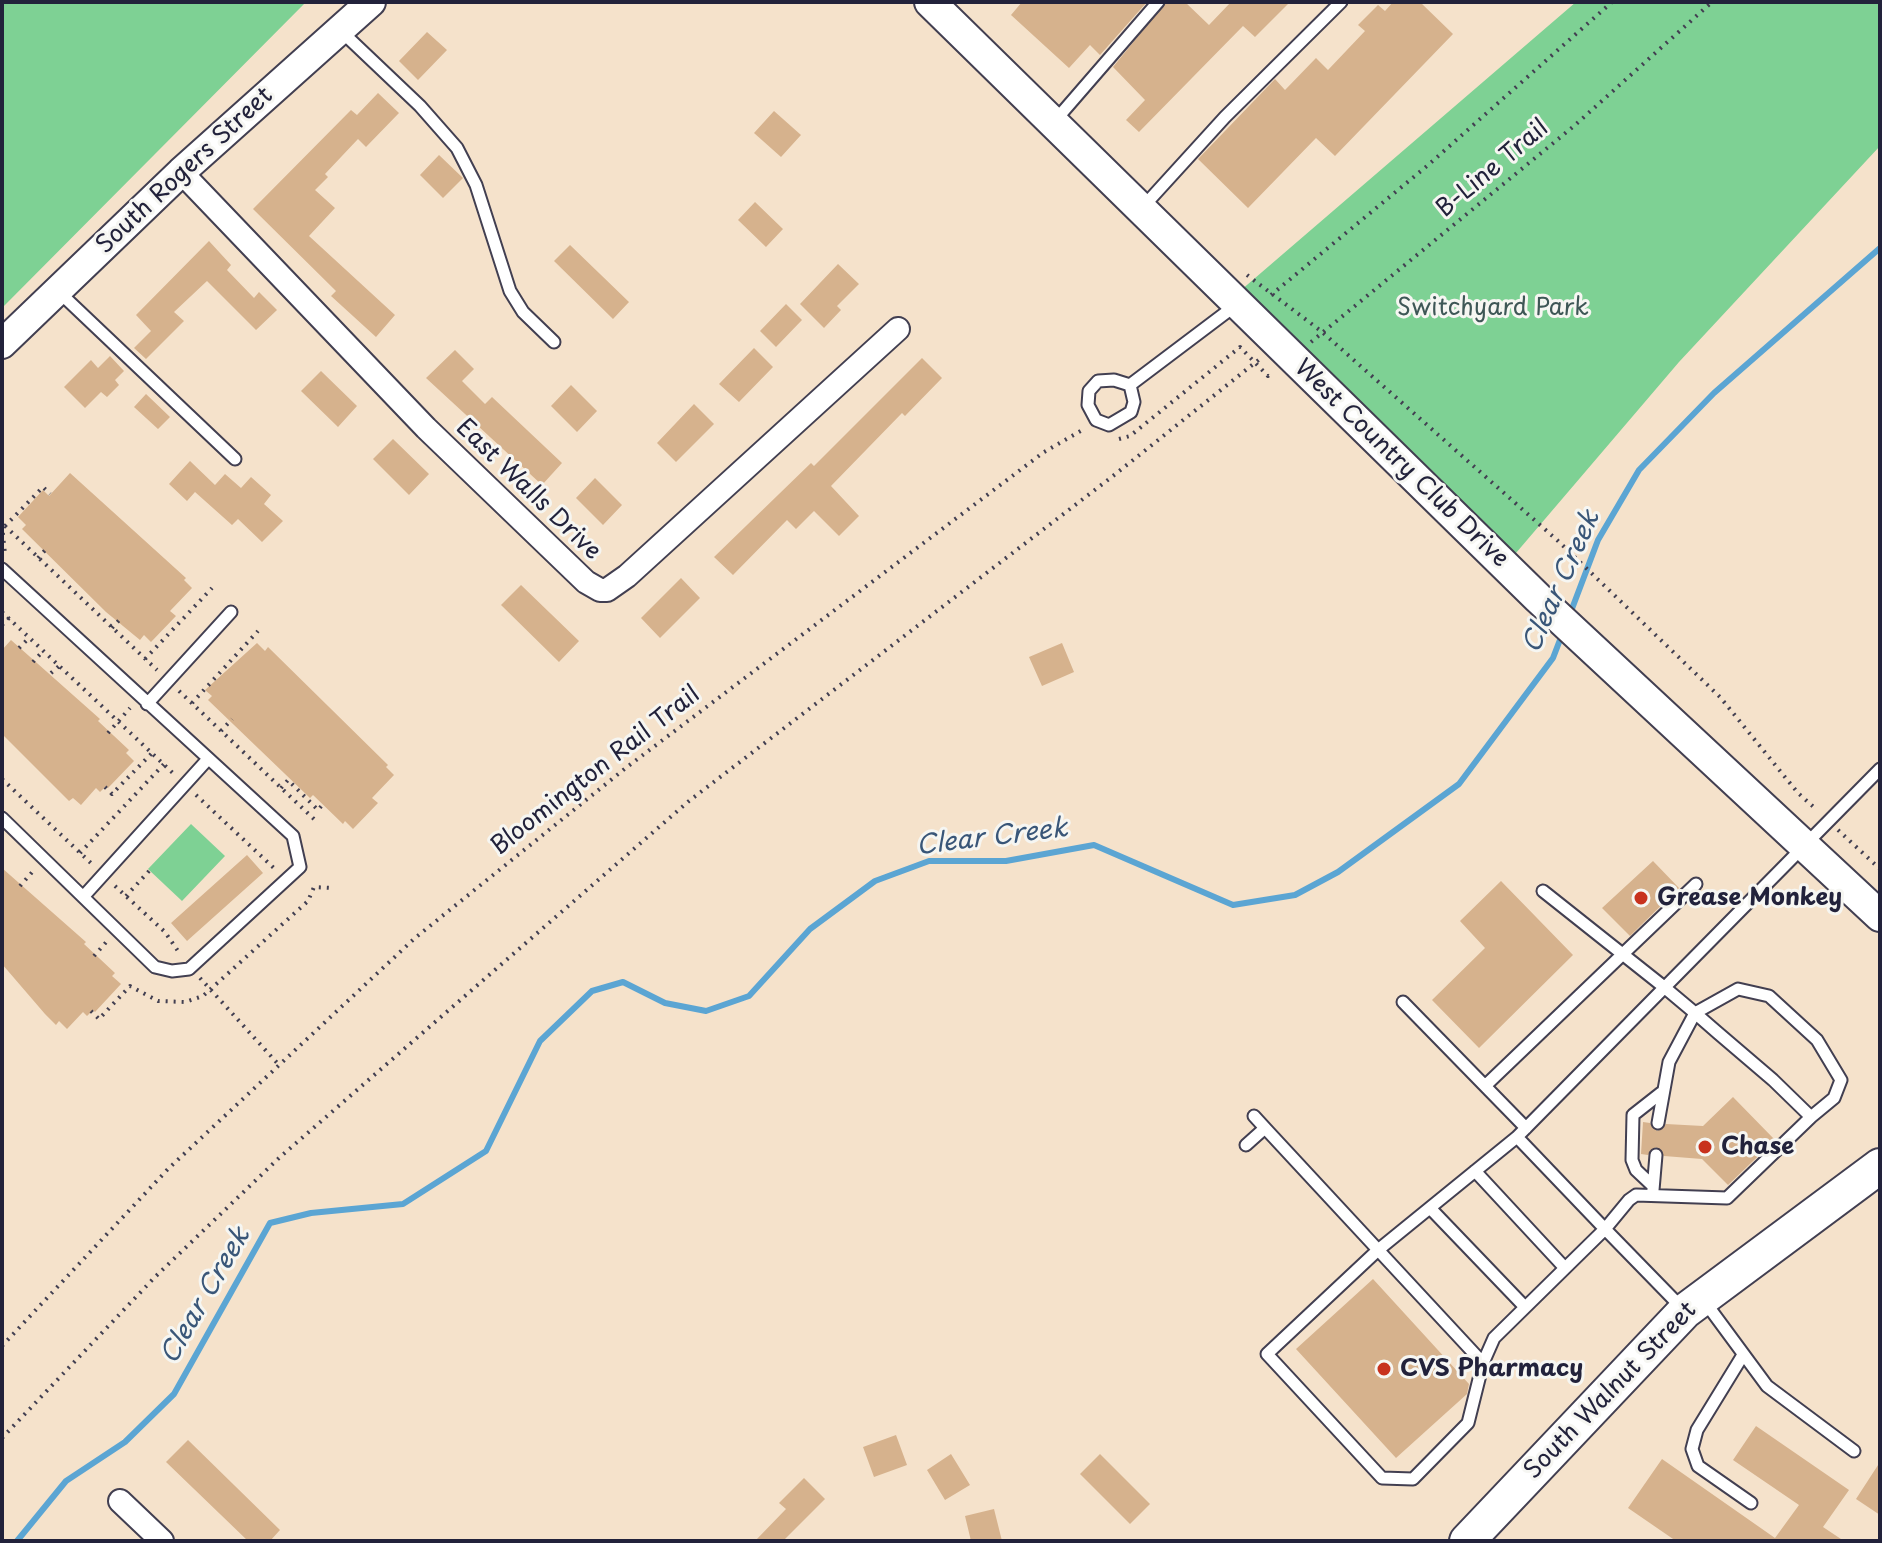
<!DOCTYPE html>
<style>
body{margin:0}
#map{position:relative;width:1882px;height:1543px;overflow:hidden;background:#f5e2cb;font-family:"Playpen Sans",sans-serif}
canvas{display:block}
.frame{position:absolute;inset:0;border:4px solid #22223b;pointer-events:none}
</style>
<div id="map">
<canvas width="1882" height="1543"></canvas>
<div class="frame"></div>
</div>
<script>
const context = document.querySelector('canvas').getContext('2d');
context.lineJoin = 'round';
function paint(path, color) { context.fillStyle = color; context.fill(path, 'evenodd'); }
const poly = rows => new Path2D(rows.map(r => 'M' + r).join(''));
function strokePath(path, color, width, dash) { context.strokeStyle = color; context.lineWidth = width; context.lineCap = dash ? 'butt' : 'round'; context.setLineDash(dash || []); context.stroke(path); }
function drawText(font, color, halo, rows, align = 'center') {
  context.font = font + ' "Playpen Sans",sans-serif'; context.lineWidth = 6; context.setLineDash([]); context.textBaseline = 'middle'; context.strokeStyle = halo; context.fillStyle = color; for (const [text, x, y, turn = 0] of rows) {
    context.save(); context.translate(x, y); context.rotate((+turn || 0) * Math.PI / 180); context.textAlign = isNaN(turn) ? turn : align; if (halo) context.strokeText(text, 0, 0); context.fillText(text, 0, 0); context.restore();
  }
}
const green = poly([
 [2,2,306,2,2,308],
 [1576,2,1880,2,1880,146,1679,362,1510,560,1226,303],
 [191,824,225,856,182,901,148,869]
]);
const stream = poly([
 [1570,614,1598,540,1639,470,1714,393,1880,248],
 [17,1541,66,1481,125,1442,174,1394,270,1223,311,1213,403,1204,486,1151,540,1041,592,991,623,982,665,1003,706,1011,749,996,810,929,875,881,929,861,1006,861,1094,845,1233,905,1295,895,1338,872,1459,784,1553,658,1563,632]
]);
const building = poly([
 [1022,2,1147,2,1100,55,1090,45,1069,68,1011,15],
 [1166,2,1185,2,1209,25,1231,2,1290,2,1255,37,1243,26,1139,132,1126,120,1145,100,1113,67],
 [1393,2,1420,2,1453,34,1335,156,1316,138,1248,208,1198,159,1275,79,1285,90,1316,58,1328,70,1365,31,1358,25,1378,5,1385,11],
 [427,32,447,50,418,80,399,61],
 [378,93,399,113,366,147,358,139,325,174,328,177,315,190,335,208,309,236,395,315,376,337,331,296,336,291,253,209,351,110,357,115],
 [774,111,801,135,781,157,754,133],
 [439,155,463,178,443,198,420,175],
 [755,202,783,229,766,247,738,220],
 [209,241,231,265,227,270,254,298,259,292,277,310,256,330,207,281,174,312,184,321,146,359,134,348,151,331,136,315],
 [570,245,629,302,613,319,554,261],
 [838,264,859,284,837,306,841,310,824,328,800,304],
 [786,304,802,320,776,347,760,331],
 [754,348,773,367,739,402,719,384],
 [455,350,474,369,462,381,485,404,492,397,562,463,542,485,426,378],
 [110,356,124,371,115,380,119,385,107,397,101,392,85,408,64,387,91,360,98,368],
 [922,358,942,378,905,416,902,413,831,486,859,516,839,536,814,511,796,529,787,520,733,575,714,557,811,463,814,466],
 [321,371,357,406,338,427,301,391],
 [571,385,597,411,577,432,551,406],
 [146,394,170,417,158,429,134,407],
 [694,404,714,424,676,462,657,443],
 [393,439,429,474,409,495,373,459],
 [190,461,215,485,225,474,241,488,251,477,271,495,264,504,283,521,262,542,238,519,232,525,195,492,187,501,169,484],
 [70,473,186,578,184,580,192,588,170,611,176,616,151,642,144,635,140,640,106,612,22,529,26,525,18,517,43,490,49,496],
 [595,478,622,505,603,525,576,498],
 [681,578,700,598,660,638,641,618],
 [521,585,579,641,559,662,501,605],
 [11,640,100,719,98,721,129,750,126,753,134,761,108,788,106,786,100,792,96,788,81,805,73,798,69,801,2,734,2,650],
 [257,643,265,651,268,647,388,765,386,767,394,775,372,798,378,803,353,829,345,821,343,824,313,795,310,798,208,700,212,696,205,690],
 [1062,643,1074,672,1042,686,1029,657],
 [247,855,263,873,187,941,171,923],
 [1653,861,1679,888,1630,936,1602,908],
 [2,868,86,942,84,944,115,973,112,976,121,984,95,1012,93,1010,87,1016,83,1012,67,1029,59,1021,56,1025,45,1014,2,964],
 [1501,881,1573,955,1479,1048,1432,1000,1485,948,1460,921],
 [1733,1097,1775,1140,1728,1185,1702,1159,1664,1156,1656,1147,1648,1155,1641,1154,1643,1122,1650,1123,1657,1131,1666,1124,1703,1126],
 [1373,1279,1469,1384,1467,1394,1396,1458,1296,1349],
 [1756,1426,1849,1490,1823,1527,1844,1541,1676,1541,1628,1508,1662,1459,1775,1538,1799,1505,1733,1460],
 [896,1435,907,1465,874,1477,863,1447],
 [188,1440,280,1530,270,1541,248,1541,166,1462],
 [951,1454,970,1485,945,1500,927,1470],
 [1100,1454,1150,1504,1130,1524,1080,1474],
 [1880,1462,1880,1515,1856,1499],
 [804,1478,825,1499,783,1541,755,1541,786,1509,779,1503],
 [994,1509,1002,1541,971,1541,965,1516]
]);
const path = poly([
 [1247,275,1321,331,1557,540,1720,697,1798,793,1817,810],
 [1271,295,1427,166,1612,2],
 [1311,342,1574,126,1712,2],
 [1119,439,1130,436,1240,347,1268,376,1273,372],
 [2,525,5,554],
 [5,526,157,670],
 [5,526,43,487,50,494],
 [38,558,47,548],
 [2,612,175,775],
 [2,625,9,618],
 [112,628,121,618],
 [19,648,29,638],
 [145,659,212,588],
 [33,662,43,651],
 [51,673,59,666],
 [179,691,315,820],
 [192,703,258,631],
 [221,731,232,719],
 [108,733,130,708],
 [2,779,93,865],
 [105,787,112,794,152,753],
 [281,788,288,780,318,810,323,804],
 [196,795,276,870],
 [1838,830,1880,869],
 [80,853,164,764],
 [20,886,34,870],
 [115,886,165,932,180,954],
 [126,896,150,870],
 [94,956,108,940],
 [200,978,279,1065],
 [91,1011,99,1019,130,986,158,1001,185,1002,203,996,308,901,314,887,332,888],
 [2,1346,168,1169,415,938,627,767,1044,452,1084,429],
 [2,1438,155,1277,280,1157,689,801,1113,476,1261,358]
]);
const service = poly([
 [340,30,420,106,457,148,476,185,510,291,523,312,554,342],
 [1054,122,1158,2],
 [1143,207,1225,117,1341,2],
 [58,291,235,459],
 [1130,385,1134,402,1131,412,1109,425,1096,420,1088,405,1089,391,1098,381,1114,380,1130,385,1236,305],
 [2,569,293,836,300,867,189,969,172,971,155,967,2,818],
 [147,704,231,612],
 [1543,891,1664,987,1695,1013,1718,1033,1773,1080,1811,1117,1834,1098,1841,1080,1817,1040,1769,996,1738,989,1695,1013,1669,1062,1658,1123],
 [83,897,208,759],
 [1403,1002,1526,1128],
 [1485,1086,1696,884],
 [1254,1116,1265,1128],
 [1517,1137,1880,769],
 [1246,1145,1265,1128,1483,1363],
 [1475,1171,1564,1267],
 [1653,1186,1636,1170,1632,1160,1633,1115,1661,1093],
 [1653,1190,1656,1155],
 [1430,1208,1524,1306],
 [1705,1302,1767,1386,1854,1451],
 [1682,1308,1605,1229,1517,1137,1378,1250,1267,1354,1382,1478,1413,1479,1468,1423,1483,1363,1494,1338,1605,1229,1629,1200,1636,1195,1727,1198,1811,1117],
 [1743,1355,1697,1430,1692,1449,1698,1466,1751,1503]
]);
const minor = poly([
 [181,172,426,428,586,582,600,590,607,590,627,576,898,329],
 [120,1501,162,1541]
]);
const tertiary = poly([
 [2,344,181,172,371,2]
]);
const secondary = poly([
 [930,2,1538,598,1880,916]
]);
const primary = poly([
 [1467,1541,1685,1311,1880,1166]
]);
const markers = [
 [1641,898,8,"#c8321e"],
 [1705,1147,8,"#c8321e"],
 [1384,1369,8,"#c8321e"]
];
const streetNames = [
 ["B-Line Trail",1493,169,-40],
 ["South Rogers Street",185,171,-43],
 ["West Country Club Drive",1401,464,44],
 ["East Walls Drive",528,490,44],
 ["Bloomington Rail Trail",596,771,-38],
 ["South Walnut Street",1611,1391,-46]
];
const parkNames = [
 ["Switchyard Park",1493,308]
];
const poiNames = [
 ["Grease Monkey",1657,898],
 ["Chase",1721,1147],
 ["CVS Pharmacy",1400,1369]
];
const waterNames = [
 ["Clear Creek",1562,582,-66],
 ["Clear Creek",992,838,-7],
 ["Clear Creek",206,1296,-60]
];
paint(green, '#7ed194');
strokePath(stream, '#5ba5d3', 6);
paint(building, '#d6b28d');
strokePath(service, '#423f51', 15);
strokePath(minor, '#423f51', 26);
strokePath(tertiary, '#423f51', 32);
strokePath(secondary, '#423f51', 34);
strokePath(primary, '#423f51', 38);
strokePath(path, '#423f51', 4, [2, 6]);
strokePath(service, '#fff', 11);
strokePath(minor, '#fff', 22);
strokePath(tertiary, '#fff', 28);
strokePath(secondary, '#fff', 30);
strokePath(primary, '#fff', 34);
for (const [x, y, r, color] of markers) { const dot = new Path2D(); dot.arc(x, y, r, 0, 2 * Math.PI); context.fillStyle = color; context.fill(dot); strokePath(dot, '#f6f6f2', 3); }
drawText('24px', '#22223b', '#f6f6f2', streetNames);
drawText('24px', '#3e5756', '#f6f6f2', parkNames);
drawText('bold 24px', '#22223b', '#f6f6f2', poiNames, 'left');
drawText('italic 26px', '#395678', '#f6f6f2', waterNames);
</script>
